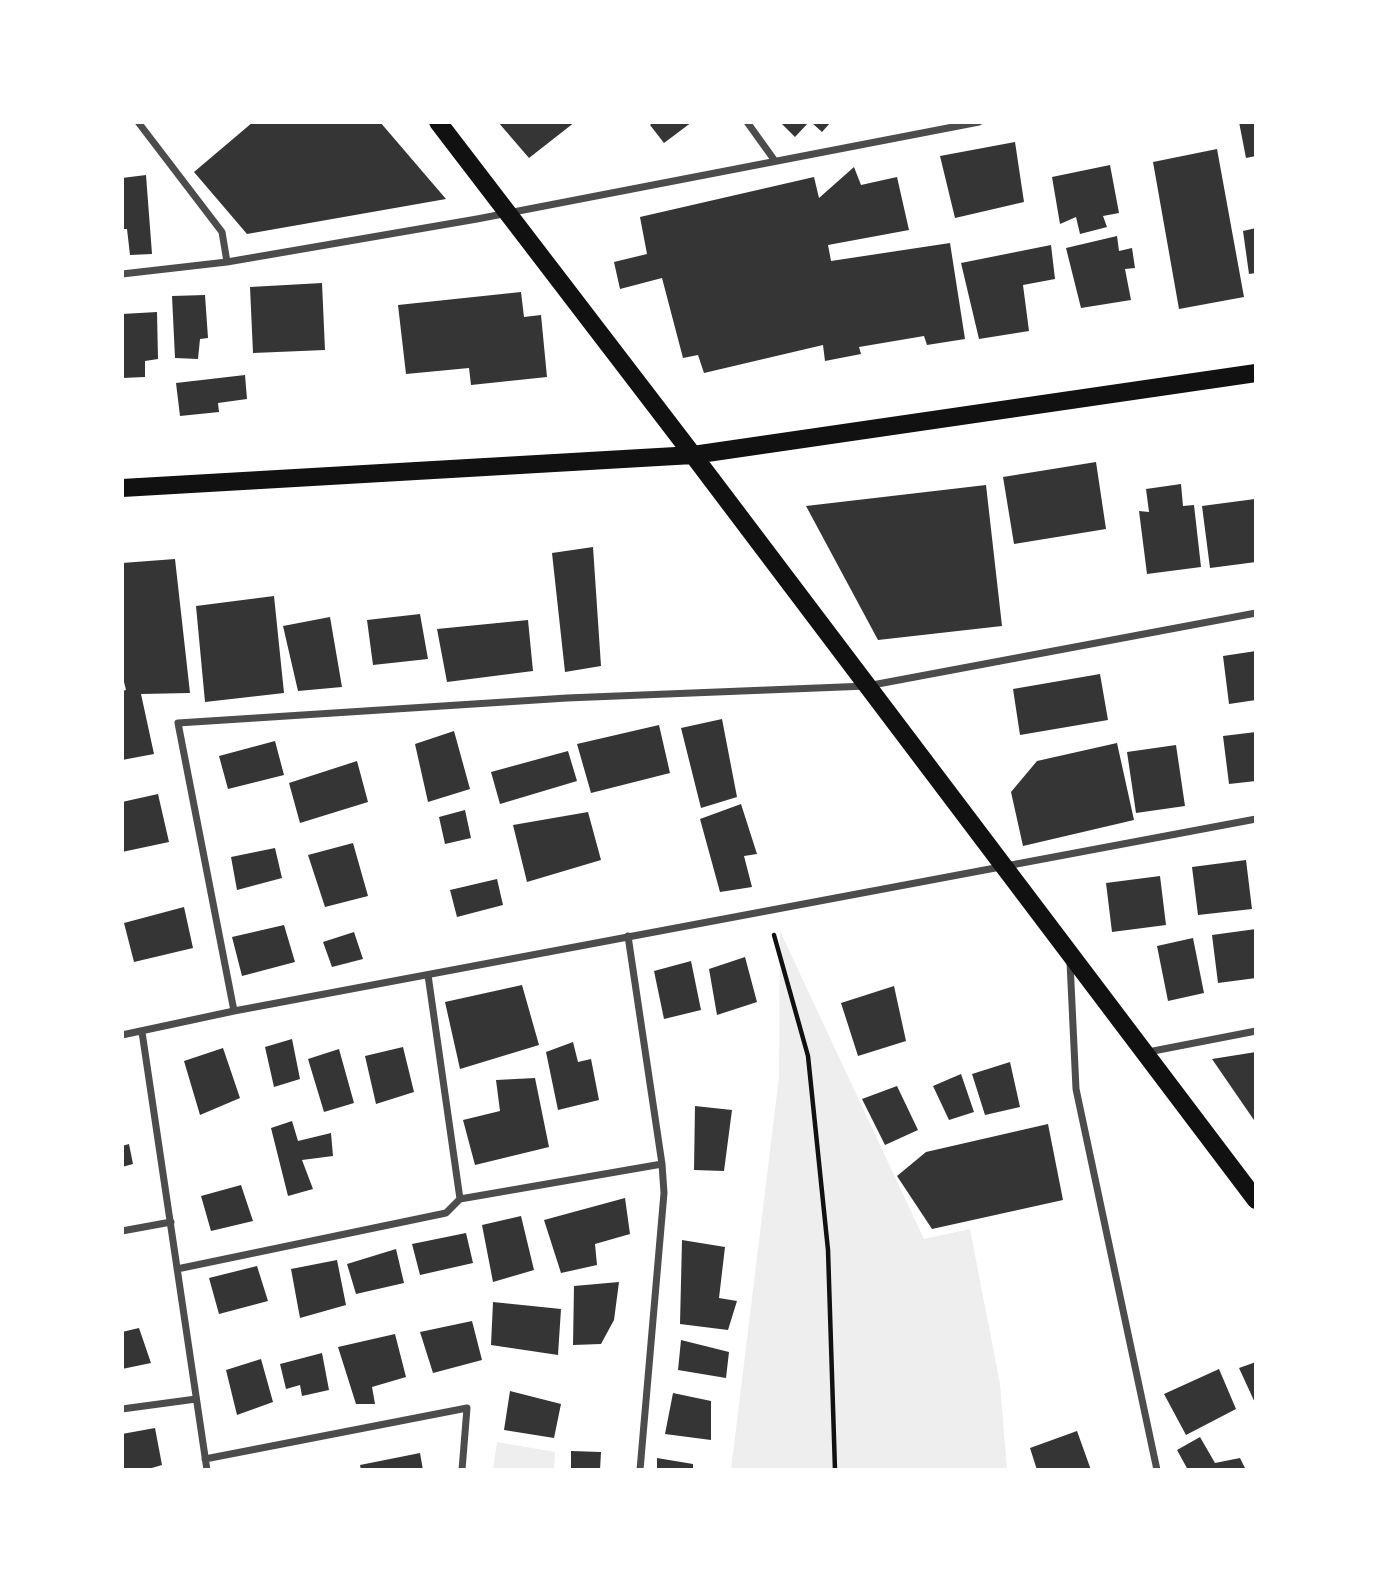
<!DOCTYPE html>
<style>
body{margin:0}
#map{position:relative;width:1378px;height:1592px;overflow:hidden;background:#fff;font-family:"PT Sans",sans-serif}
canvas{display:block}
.frame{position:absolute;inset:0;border:124px solid #fff;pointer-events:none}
</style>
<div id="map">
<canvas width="1378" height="1592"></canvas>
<div class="frame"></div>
</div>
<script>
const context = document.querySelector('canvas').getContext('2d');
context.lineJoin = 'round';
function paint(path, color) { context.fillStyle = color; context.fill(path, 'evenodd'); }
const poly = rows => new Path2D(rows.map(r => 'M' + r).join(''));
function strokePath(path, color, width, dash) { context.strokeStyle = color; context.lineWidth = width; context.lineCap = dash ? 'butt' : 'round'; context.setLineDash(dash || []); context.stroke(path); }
const green = poly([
 [780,931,924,1239,970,1229,1000,1384,1007,1469,731,1470,779,1077],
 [497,1442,555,1452,554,1469,493,1469]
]);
const building = poly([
 [253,122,380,122,446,199,247,234,194,172],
 [498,122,575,122,529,158],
 [653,122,692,122,664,143,650,125],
 [780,122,809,122,795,137],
 [811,122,831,122,822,132],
 [1239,122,1256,122,1256,156,1246,158],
 [1015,142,1024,202,955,218,940,156],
 [1217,149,1244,297,1179,309,1153,162],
 [1110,165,1119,213,1103,216,1107,227,1080,234,1076,217,1060,224,1052,177],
 [854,167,861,185,897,177,909,230,828,245,831,261,950,243,965,339,927,345,924,336,859,347,861,354,825,361,823,345,704,373,698,355,683,358,662,278,620,289,614,262,647,254,640,217,814,177,819,198],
 [146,175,152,254,130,255,127,229,122,229,122,178],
 [1256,228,1256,273,1249,274,1243,231],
 [1117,236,1119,251,1132,248,1135,268,1125,269,1131,300,1081,308,1066,248],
 [1051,245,1055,279,1023,285,1029,331,979,339,961,263],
 [322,283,325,350,253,353,250,287],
 [521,292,524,317,541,315,547,377,471,385,469,368,406,374,398,305],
 [205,295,208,338,200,339,198,359,175,358,172,296],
 [157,312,158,359,145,361,145,377,122,378,122,314],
 [245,375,247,399,218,403,219,412,180,416,176,383],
 [1096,462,1106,529,1014,544,1003,477],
 [1181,484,1183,506,1194,505,1201,567,1147,574,1139,511,1149,512,1146,489],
 [986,485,1002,626,878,640,806,506],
 [1255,499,1256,562,1210,568,1202,506],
 [593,547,601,666,565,672,552,553],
 [175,559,190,693,141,694,154,754,122,760,122,691,126,690,122,674,122,563],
 [274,596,284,693,205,702,196,606],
 [420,614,428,659,373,665,367,620],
 [330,617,342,687,298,691,283,626],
 [528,620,533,671,447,682,437,629],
 [1256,651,1256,700,1229,704,1223,656],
 [1100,674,1108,720,1020,735,1013,689],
 [722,719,737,797,701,808,681,728],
 [659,725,670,773,591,793,577,744],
 [454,731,470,789,428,802,415,744],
 [1256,732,1256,781,1229,784,1223,736],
 [275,741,284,775,228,789,219,756],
 [1117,743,1134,820,1023,846,1011,792,1037,761],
 [1176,745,1185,806,1136,813,1127,752],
 [568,751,577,781,500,804,491,772],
 [357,761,368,802,300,823,289,783],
 [158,794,169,842,122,852,122,802],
 [741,804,757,854,744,856,752,887,720,892,700,819],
 [465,810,471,838,445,844,439,817],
 [588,812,601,860,527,882,513,825],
 [353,843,368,896,325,907,308,855],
 [275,848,282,878,237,890,231,857],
 [1246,860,1252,909,1198,915,1192,867],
 [1160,876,1166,925,1112,932,1106,883],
 [497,879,503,905,457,917,450,890],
 [184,907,193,948,134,962,124,923],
 [284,925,295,962,242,976,232,937],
 [1256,929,1256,978,1218,983,1212,935],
 [354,932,363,959,332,967,323,942],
 [1193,938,1204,993,1168,1001,1157,946],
 [745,957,757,1002,717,1015,709,969],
 [691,961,701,1010,664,1019,654,971],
 [522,985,539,1045,460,1069,445,1002],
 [894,986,906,1041,858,1056,841,1003],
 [292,1039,300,1079,274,1087,265,1047],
 [573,1042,578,1062,591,1059,599,1100,558,1110,546,1052],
 [403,1047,414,1092,376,1104,365,1056],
 [223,1048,240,1098,200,1115,184,1061],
 [339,1049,354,1103,324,1112,308,1059],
 [1256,1052,1256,1123,1212,1059],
 [1010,1062,1020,1107,985,1115,972,1074],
 [961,1074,974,1112,949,1120,933,1086],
 [535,1078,549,1147,475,1165,463,1120,500,1111,496,1080],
 [897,1086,918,1130,885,1145,862,1099],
 [695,1106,732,1110,724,1171,694,1170],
 [292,1121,298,1141,331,1133,333,1156,302,1160,313,1189,288,1196,271,1128],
 [1048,1124,1063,1200,932,1229,897,1176,926,1152],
 [129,1144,133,1164,122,1167,122,1146],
 [241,1185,253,1221,211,1231,201,1196],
 [625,1198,630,1234,595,1244,597,1265,561,1273,544,1220],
 [521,1216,534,1270,493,1282,482,1225],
 [466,1233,473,1263,420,1275,412,1244],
 [682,1240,725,1247,719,1298,737,1301,728,1330,680,1324],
 [396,1249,404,1283,356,1294,347,1264],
 [337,1260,346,1305,300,1318,291,1269],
 [257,1266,268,1301,219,1314,209,1278],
 [619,1282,614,1320,601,1344,573,1345,574,1286],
 [493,1302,561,1309,558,1355,491,1345],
 [472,1321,482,1360,433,1373,420,1332],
 [139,1328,151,1363,122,1369,122,1332],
 [395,1334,406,1377,372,1387,375,1404,356,1404,338,1347],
 [681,1340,729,1352,726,1378,678,1370],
 [322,1353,329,1390,302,1396,300,1385,286,1389,280,1364],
 [261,1359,273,1402,237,1415,226,1370],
 [1256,1362,1256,1405,1239,1368],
 [1219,1369,1236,1409,1186,1435,1164,1394],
 [510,1391,561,1404,554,1438,504,1430],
 [673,1393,711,1401,711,1440,665,1434],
 [155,1428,162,1465,145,1470,122,1470,122,1434],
 [1077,1431,1091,1470,1037,1470,1030,1448],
 [1200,1437,1215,1463,1240,1458,1246,1470,1188,1470,1177,1450],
 [571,1451,601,1452,600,1470,571,1470],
 [420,1453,423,1470,361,1470,360,1465],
 [657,1458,693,1464,693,1470,657,1470]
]);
const path = poly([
 [774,935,808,1056,828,1250,835,1470]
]);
const minor = poly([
 [138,122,222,232,227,262],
 [747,122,775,161],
 [122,274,227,262,477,219,979,122],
 [628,936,662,1164,664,1193,640,1470],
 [1070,962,1076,1089,1157,1470],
 [428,975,460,1199],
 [234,1011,178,723,567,698,867,686,1256,613],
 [142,1032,207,1470],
 [122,1035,234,1011,1256,819],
 [1148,1052,1256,1031],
 [122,1231,171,1222],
 [177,1269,446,1213,460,1199,662,1164],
 [122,1409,196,1399],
 [205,1459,467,1408,462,1470]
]);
const primary = poly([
 [438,122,693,455,1256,1200],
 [122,488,693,455,1256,373]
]);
paint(green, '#eee');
paint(building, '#353535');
strokePath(path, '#111', 4.5);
strokePath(minor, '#4c4c4c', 7);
strokePath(primary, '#111', 18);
</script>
